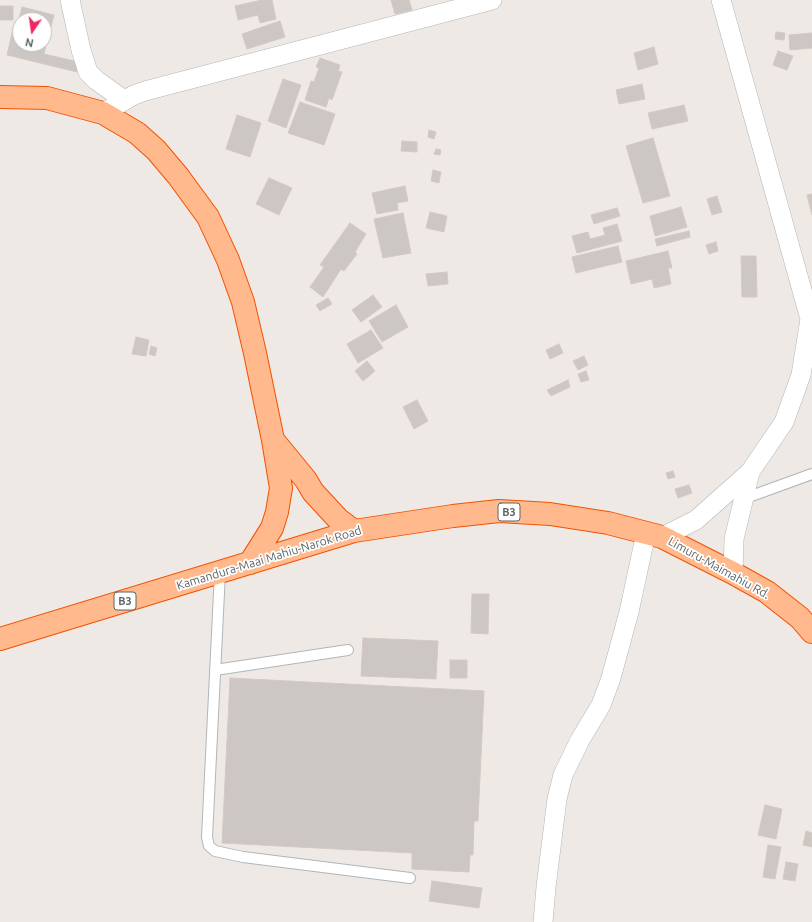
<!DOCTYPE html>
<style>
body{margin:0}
#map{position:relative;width:812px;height:922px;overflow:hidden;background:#efe9e5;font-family:Ubuntu,sans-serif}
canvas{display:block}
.north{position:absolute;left:12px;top:12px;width:40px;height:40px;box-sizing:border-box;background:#fff;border:1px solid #bec1c2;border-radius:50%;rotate:193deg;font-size:11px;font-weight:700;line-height:16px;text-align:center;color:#5c6466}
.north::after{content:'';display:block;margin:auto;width:14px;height:18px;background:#f02a61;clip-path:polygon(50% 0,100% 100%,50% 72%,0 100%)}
</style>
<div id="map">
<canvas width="812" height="922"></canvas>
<div class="north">N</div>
</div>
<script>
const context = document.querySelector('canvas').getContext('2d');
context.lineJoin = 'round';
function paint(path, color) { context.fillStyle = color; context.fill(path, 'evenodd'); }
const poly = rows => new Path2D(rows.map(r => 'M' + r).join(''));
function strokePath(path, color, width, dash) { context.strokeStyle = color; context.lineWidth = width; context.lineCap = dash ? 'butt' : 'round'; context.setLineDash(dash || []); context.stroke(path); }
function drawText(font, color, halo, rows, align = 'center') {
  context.font = font + ' Ubuntu,sans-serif'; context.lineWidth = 3.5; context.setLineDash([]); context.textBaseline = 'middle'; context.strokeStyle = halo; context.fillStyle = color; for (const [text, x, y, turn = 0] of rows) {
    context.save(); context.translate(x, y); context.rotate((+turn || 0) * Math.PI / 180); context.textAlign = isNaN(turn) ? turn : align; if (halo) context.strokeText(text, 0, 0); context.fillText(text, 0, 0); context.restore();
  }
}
const building = poly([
 [262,0,272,0,276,19,260,23,258,15,238,20,235,6,262,0],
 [391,0,409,0,412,10,395,14,391,0],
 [0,6,13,6,13,20,0,20,0,6],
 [22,7,54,15,44,54,79,62,77,72,7,55,13,29,16,30,22,7],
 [20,20,44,20,44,44,20,44,20,20],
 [280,21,285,37,247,49,242,34,280,21],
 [776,32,785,33,784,40,775,39,776,32],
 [812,33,812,48,790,50,789,35,812,33],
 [654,47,658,64,638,70,634,53,654,47],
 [778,51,793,56,787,70,773,65,778,51],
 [320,58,340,65,338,71,342,72,332,100,329,98,326,107,305,100,311,81,314,82,319,68,316,67,320,58],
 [283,79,301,85,286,128,268,121,283,79],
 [642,84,645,99,619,104,616,90,642,84],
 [300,102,335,114,324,145,288,133,300,102],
 [684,105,688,121,652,129,648,113,684,105],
 [237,115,261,123,250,157,226,149,237,115],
 [429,130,436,132,434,139,428,137,429,130],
 [653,138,670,196,643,203,626,146,653,138],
 [402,141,417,142,417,152,401,151,402,141],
 [436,149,441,150,440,155,434,154,436,149],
 [433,170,441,172,439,183,431,181,433,170],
 [269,178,292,188,279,215,256,204,269,178],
 [405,186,408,201,397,203,398,210,377,214,372,193,405,186],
 [812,194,812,215,807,195,812,194],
 [717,196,722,212,712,215,707,199,717,196],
 [681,207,687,227,655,236,650,216,681,207],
 [617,208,620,216,594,224,591,215,617,208],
 [430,212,447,216,444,232,426,228,430,212],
 [403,213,411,253,383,258,374,219,403,213],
 [350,223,366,234,355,252,357,254,344,271,341,269,323,297,310,287,324,267,320,265,350,223],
 [617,224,622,241,577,253,572,236,588,232,590,239,605,235,603,228,617,224],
 [689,231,690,237,657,246,655,239,689,231],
 [716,242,718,251,709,254,706,245,716,242],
 [618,246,622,262,576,273,572,257,618,246],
 [668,251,672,268,668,268,671,284,654,288,652,279,631,284,626,261,668,251],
 [741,256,756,256,757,297,742,297,741,256],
 [447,272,448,284,428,286,426,274,447,272],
 [373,295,382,307,361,322,352,310,373,295],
 [328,298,332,304,320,311,316,305,328,298],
 [396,305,408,327,382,342,369,321,396,305],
 [371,330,383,348,358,363,347,344,371,330],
 [136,337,149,340,146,356,132,354,136,337],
 [559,344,563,353,550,359,546,350,559,344],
 [151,346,157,348,155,356,149,354,151,346],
 [584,356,588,365,578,370,573,361,584,356],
 [367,361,375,371,363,381,355,371,367,361],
 [586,371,589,380,581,382,578,374,586,371],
 [568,380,570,387,551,396,547,390,568,380],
 [417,400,428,421,414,429,403,407,417,400],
 [673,471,675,477,668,479,666,473,673,471],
 [689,485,692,493,678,498,675,489,689,485],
 [472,594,489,594,488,634,471,633,472,594],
 [363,638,438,641,436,679,361,676,363,638],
 [450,660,467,660,467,678,450,678,450,660],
 [230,678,484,691,478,821,474,821,473,855,470,855,469,872,412,869,412,853,222,843,230,678],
 [765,805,782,809,776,839,758,835,765,805],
 [806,831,812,833,812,847,803,845,806,831],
 [768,845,781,847,775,879,763,877,768,845],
 [786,862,798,864,795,881,783,879,786,862],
 [432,881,482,888,479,908,429,901,432,881]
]);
const lane = poly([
 [743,499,812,474],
 [220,572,207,837,209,846,215,851,243,857,410,878],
 [215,670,348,650]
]);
const street = poly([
 [70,0,81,50,88,72,96,80,124,100],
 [721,0,810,319,801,375,784,422,750,472,734,539,733,573],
 [103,113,134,95,145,91,492,0],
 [662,537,696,520,750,472],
 [543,922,546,887,557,799,563,775,580,740,601,705,611,678,629,612,646,533]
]);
const highway = poly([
 [0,97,47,98,103,113,137,133,156,150,178,176,208,217,228,260,243,302,255,353,273,440,281,488,277,512,272,528,250,563],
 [274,441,306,480,313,492,338,519,354,531],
 [0,639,354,531,453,516,499,511,550,514,608,523,662,537,733,573,767,592,800,618,812,632]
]);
const shields = [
 [509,512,22],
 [125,601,22]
];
const shieldNames = [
 ["B3",509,512],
 ["B3",125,601]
];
const streetNames = [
 ["Kamandura-Maai Mahiu-Narok Road",269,558,-17],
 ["Limuru-Maimahiu Rd.",719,568,29]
];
paint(building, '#ccc6c4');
strokePath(building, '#d5c8c3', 1);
strokePath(lane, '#b0b6b8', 12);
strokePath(street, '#b0b6b8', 20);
strokePath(highway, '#f45000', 24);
strokePath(lane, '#fff', 10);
strokePath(street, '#fff', 19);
strokePath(highway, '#ffb98c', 22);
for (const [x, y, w] of shields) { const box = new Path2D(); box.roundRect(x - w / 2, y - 9, w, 18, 3); context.fillStyle = '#fff'; context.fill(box); strokePath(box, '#5c6466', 1); }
drawText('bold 11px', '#5c6466', null, shieldNames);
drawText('12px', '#5c6466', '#fff', streetNames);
</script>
